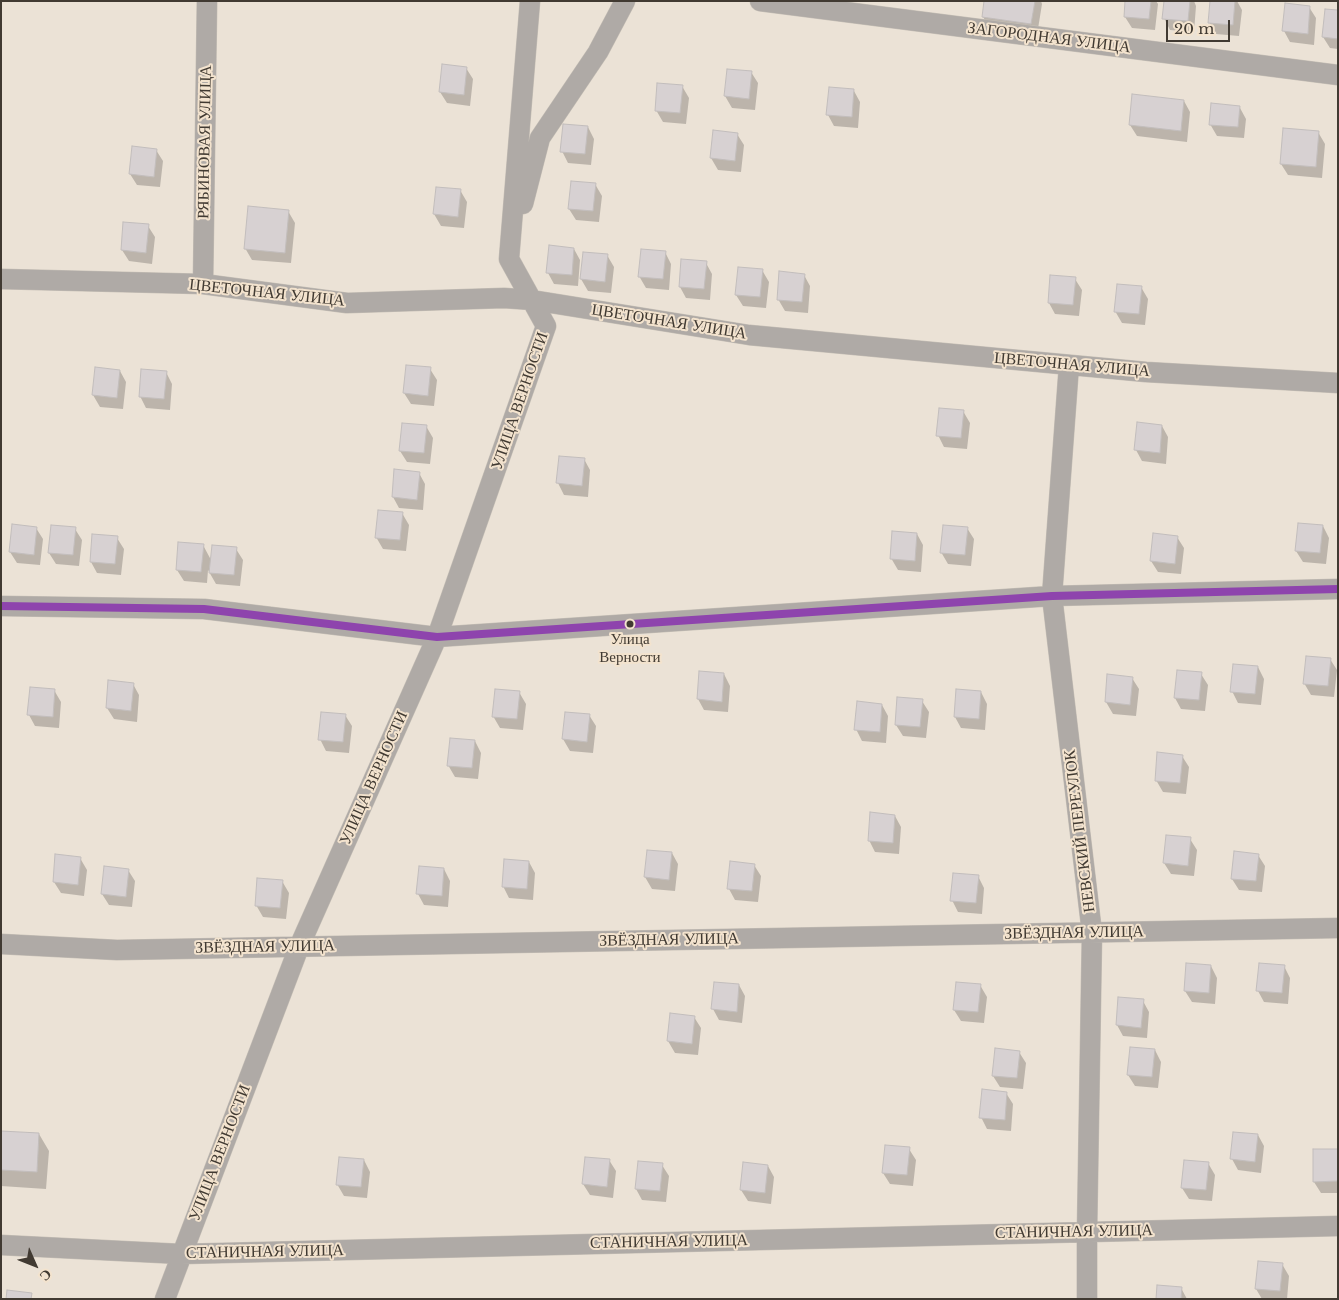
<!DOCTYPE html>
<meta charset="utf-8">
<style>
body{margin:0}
#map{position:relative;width:1339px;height:1300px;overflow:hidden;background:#ebe2d6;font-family:"Libre Baskerville",serif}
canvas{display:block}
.frame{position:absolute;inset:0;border:2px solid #413a32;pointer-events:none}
.north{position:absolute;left:10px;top:1240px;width:50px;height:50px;-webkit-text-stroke:4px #f3e3ce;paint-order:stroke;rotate:134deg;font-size:14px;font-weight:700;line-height:20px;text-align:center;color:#413a32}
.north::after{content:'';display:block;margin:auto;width:18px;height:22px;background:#413a32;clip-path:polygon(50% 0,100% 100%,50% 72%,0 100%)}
.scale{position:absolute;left:1166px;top:20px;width:64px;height:22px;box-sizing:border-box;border:2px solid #413a32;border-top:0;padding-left:6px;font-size:15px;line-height:18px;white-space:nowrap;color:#413a32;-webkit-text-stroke:4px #f3e3ce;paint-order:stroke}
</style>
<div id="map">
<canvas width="1339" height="1300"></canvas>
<div class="frame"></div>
<div class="north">С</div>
<div class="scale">20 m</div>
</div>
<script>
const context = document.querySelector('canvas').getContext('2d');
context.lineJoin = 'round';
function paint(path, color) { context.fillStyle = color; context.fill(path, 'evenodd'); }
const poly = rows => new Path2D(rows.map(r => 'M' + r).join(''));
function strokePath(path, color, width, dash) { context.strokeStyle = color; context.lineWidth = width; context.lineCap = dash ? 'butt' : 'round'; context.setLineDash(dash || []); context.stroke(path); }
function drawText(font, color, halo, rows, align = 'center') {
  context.font = font + ' "Libre Baskerville",serif'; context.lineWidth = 4; context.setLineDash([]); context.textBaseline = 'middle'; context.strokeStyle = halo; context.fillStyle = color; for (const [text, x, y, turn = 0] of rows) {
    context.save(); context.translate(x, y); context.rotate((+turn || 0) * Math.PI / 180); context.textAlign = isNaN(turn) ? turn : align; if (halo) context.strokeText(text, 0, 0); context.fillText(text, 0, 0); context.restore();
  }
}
const shadow = poly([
 [986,1,1041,1,1042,4,1037,35,990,28,983,17],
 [1127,1,1156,1,1158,4,1155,30,1132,28,1125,17],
 [1165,1,1194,1,1196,6,1194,32,1170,30,1164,18],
 [1211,1,1237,1,1242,10,1239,36,1216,34,1209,22],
 [1309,7,1316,18,1314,45,1290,42,1284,31],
 [1338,12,1338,49,1330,48,1323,37],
 [466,68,473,79,470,106,447,103,440,92],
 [728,70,751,72,758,83,755,110,732,108,725,96],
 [682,86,689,98,686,124,663,122,656,110],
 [854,91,860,102,858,128,834,126,828,115],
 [1184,101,1190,112,1187,142,1137,136,1130,125],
 [1240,108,1246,119,1244,138,1217,136,1210,124],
 [588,127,594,139,591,165,568,163,562,151],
 [714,132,737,134,744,145,741,172,718,170,711,158],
 [1318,132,1325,144,1322,178,1288,175,1281,164],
 [156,150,163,161,160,187,137,185,130,174],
 [595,184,602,196,599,222,576,220,569,209],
 [437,188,460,190,467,202,464,228,441,226,434,214],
 [288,211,295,223,291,263,252,260,245,248],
 [148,226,155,237,152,264,129,261,122,250],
 [574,249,580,260,578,286,554,284,548,273],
 [665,252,671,264,669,290,646,288,639,276],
 [584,253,607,255,614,267,611,293,588,291,581,279],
 [706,263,712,274,710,300,686,298,680,287],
 [762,270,769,282,766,308,743,306,736,295],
 [804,275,810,286,808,313,785,311,778,299],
 [1075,279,1082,290,1079,316,1055,314,1049,303],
 [1141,287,1148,299,1145,325,1122,323,1115,311],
 [96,369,120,371,126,382,123,409,100,407,93,395],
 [430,369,437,380,434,406,411,404,404,393],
 [166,372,172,384,170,410,146,408,140,396],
 [963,411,970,423,967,449,944,447,938,435],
 [426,426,433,438,430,464,407,462,400,451],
 [1162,426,1168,437,1166,464,1142,461,1136,450],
 [560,457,584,459,590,470,588,497,564,495,558,483],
 [419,473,425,484,423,510,399,508,393,497],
 [402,513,409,525,406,551,383,549,376,537],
 [1323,526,1329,538,1326,564,1303,562,1296,551],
 [36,528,43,539,40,565,17,563,10,552],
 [967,528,974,539,971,566,948,564,941,552],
 [75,529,82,540,79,566,56,564,49,553],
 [917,534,923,545,921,572,898,570,891,558],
 [1177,537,1184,548,1181,574,1158,572,1151,561],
 [117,538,124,549,121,575,97,573,91,562],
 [203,545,211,560,236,549,243,560,240,586,216,584,208,570,207,583,184,581,177,570],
 [1330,659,1337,670,1334,697,1311,695,1304,683],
 [1258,667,1264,679,1261,705,1238,703,1232,691],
 [724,674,730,686,728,712,704,710,698,699],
 [1201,674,1208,685,1205,711,1181,709,1175,698],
 [1109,676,1132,678,1139,689,1136,716,1113,714,1106,702],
 [133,684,139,695,137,722,114,719,107,708],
 [54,690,61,702,59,728,35,726,29,715],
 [519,692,526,704,523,730,500,728,493,716],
 [981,692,987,704,985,730,961,728,955,717],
 [922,701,929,712,926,738,903,736,896,725],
 [882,705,888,716,886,743,862,741,856,729],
 [566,713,589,715,596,726,593,753,570,751,563,739],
 [345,715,352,726,349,753,326,751,320,739],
 [475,741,481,753,478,779,455,777,448,765],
 [1182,756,1189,767,1186,794,1163,792,1156,780],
 [895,816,901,827,899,854,875,852,869,840],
 [1190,839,1197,850,1194,876,1171,874,1164,863],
 [648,851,672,853,678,864,675,891,652,889,645,877],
 [1258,855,1265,866,1262,892,1239,890,1232,879],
 [80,858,87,870,84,896,61,893,54,882],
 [529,862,535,873,533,900,509,898,503,886],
 [754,865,761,876,758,902,735,900,729,889],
 [444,869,450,881,448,907,424,905,418,894],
 [128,870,135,881,132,907,109,905,102,894],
 [978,876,984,888,982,914,958,912,952,900],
 [282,881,289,893,286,919,263,917,256,905],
 [1211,966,1217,978,1215,1004,1192,1002,1185,991],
 [1284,966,1290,978,1288,1004,1264,1002,1258,991],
 [739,985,745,996,742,1023,719,1020,713,1009],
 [980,985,987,997,984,1023,961,1021,954,1010],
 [1143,1001,1149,1012,1147,1038,1123,1036,1117,1025],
 [694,1017,701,1028,698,1055,675,1053,668,1041],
 [1155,1050,1161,1062,1158,1088,1135,1086,1128,1075],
 [1019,1052,1026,1063,1023,1089,1000,1087,993,1076],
 [1006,1093,1013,1104,1011,1131,987,1129,981,1117],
 [1,1132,39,1134,49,1151,46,1189,1,1186],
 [1258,1135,1264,1146,1261,1173,1238,1170,1232,1159],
 [909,1149,916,1160,913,1186,890,1184,883,1173],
 [1338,1150,1338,1193,1321,1193,1314,1182],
 [364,1160,370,1172,367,1198,344,1196,337,1184],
 [609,1160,616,1171,613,1198,590,1195,583,1184],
 [1208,1163,1215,1175,1212,1201,1189,1199,1182,1188],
 [662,1165,669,1176,666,1202,642,1200,636,1189],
 [768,1166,774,1177,771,1204,748,1201,741,1190],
 [1282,1264,1289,1276,1287,1299,1262,1299,1256,1289],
 [1181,1288,1187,1299,1157,1299]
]);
const building = poly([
 [984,1,1035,1,1031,24,982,17,984,1],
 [1125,1,1151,1,1149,19,1124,17,1125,1],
 [1164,1,1190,1,1188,21,1162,19,1164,1],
 [1210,1,1235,1,1233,25,1208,23,1210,1],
 [1285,3,1310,6,1308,34,1282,31,1285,3],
 [1325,9,1338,10,1338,39,1322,37,1325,9],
 [442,64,467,67,464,95,439,92,442,64],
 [727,69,752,71,749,99,724,96,727,69],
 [657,83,683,85,680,113,655,111,657,83],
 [829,87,854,89,852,117,826,115,829,87],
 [1132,94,1184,100,1181,131,1129,125,1132,94],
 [1211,103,1240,106,1238,127,1209,125,1211,103],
 [563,124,588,126,585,154,560,152,563,124],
 [1283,128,1319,131,1316,167,1280,164,1283,128],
 [713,130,738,133,735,161,710,158,713,130],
 [132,146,157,149,154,177,129,174,132,146],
 [571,181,596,183,593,211,568,209,571,181],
 [436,187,461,189,458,217,433,214,436,187],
 [248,206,289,210,285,253,244,249,248,206],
 [123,222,149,224,146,253,121,250,123,222],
 [549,245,574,248,572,275,546,273,549,245],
 [641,249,666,251,663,279,638,277,641,249],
 [583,252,608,254,605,282,580,279,583,252],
 [681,259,707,261,704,289,679,287,681,259],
 [738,267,763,269,760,297,735,295,738,267],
 [779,271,805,274,802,302,777,300,779,271],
 [1050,275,1076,277,1073,305,1048,303,1050,275],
 [1117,284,1142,286,1139,314,1114,312,1117,284],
 [406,365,431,367,428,396,403,393,406,365],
 [95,367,120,370,117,398,92,395,95,367],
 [141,369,167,371,164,399,139,397,141,369],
 [939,408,964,410,961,438,936,436,939,408],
 [1137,422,1162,425,1160,453,1134,450,1137,422],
 [402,423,427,425,424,453,399,451,402,423],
 [559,456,585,458,582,486,556,483,559,456],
 [394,469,420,472,417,500,392,497,394,469],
 [378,510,403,512,400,540,375,538,378,510],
 [1298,523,1323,525,1320,553,1295,551,1298,523],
 [12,524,37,527,34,555,9,552,12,524],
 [51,525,76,527,73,555,48,553,51,525],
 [943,525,968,527,965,555,940,553,943,525],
 [892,531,917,533,915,561,890,559,892,531],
 [1153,533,1178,536,1175,564,1150,561,1153,533],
 [92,534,118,536,115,564,90,562,92,534],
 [178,542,204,544,201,572,176,570,178,542],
 [212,545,237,547,234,575,209,573,212,545],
 [1306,656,1331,658,1328,686,1303,684,1306,656],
 [1233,664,1258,666,1255,694,1230,692,1233,664],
 [1177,670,1202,672,1199,700,1174,698,1177,670],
 [699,671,724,673,722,702,697,699,699,671],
 [1107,674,1133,677,1130,705,1105,702,1107,674],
 [108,680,134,683,131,711,106,708,108,680],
 [30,687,55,689,53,717,27,715,30,687],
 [495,689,520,691,517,719,492,717,495,689],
 [956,689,981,691,979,719,954,717,956,689],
 [897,697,923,699,920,727,895,725,897,697],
 [857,701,882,704,880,732,854,730,857,701],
 [321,712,346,714,343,742,318,740,321,712],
 [565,712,590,714,587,742,562,739,565,712],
 [450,738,475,740,472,768,447,766,450,738],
 [1157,752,1183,755,1180,783,1155,781,1157,752],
 [870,812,895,815,893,843,868,841,870,812],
 [1166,835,1191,837,1188,866,1163,863,1166,835],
 [647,850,672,852,669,880,644,877,647,850],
 [1234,851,1259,854,1256,881,1231,879,1234,851],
 [55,854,81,857,78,885,53,882,55,854],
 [504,859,529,861,527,889,502,887,504,859],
 [730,861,755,864,752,891,727,889,730,861],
 [104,866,129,869,126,897,101,894,104,866],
 [419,866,444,868,442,896,416,894,419,866],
 [953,873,979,875,976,903,950,901,953,873],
 [257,878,283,880,280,908,255,906,257,878],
 [1186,963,1211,965,1209,993,1184,991,1186,963],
 [1259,963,1285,965,1282,993,1256,991,1259,963],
 [714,982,739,984,737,1012,711,1009,714,982],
 [956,982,981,984,978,1012,953,1010,956,982],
 [1118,997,1144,999,1141,1028,1116,1025,1118,997],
 [670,1013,695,1016,692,1044,667,1041,670,1013],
 [1130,1047,1155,1049,1152,1077,1127,1075,1130,1047],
 [995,1048,1020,1051,1017,1078,992,1076,995,1048],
 [982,1089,1007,1092,1005,1120,979,1118,982,1089],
 [1,1131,39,1133,37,1172,1,1170,1,1131],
 [1233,1132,1258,1134,1255,1162,1230,1159,1233,1132],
 [885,1145,910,1147,907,1175,882,1173,885,1145],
 [1313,1149,1338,1149,1338,1181,1313,1182,1313,1149],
 [339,1157,364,1159,361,1187,336,1185,339,1157],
 [585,1157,610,1159,607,1187,582,1184,585,1157],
 [1184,1160,1209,1162,1206,1190,1181,1188,1184,1160],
 [638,1161,663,1163,660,1191,635,1189,638,1161],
 [743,1162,768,1165,765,1193,740,1190,743,1162],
 [1258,1261,1283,1263,1280,1291,1255,1289,1258,1261],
 [1157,1285,1182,1287,1181,1299,1156,1299,1157,1285],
 [7,1290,32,1293,31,1299,6,1299,7,1290]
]);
const street = poly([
 [760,1,1338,75],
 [523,204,540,138,598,52,625,1],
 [1,279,203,284,347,303,504,298,532,300,749,335,1146,372,1338,383],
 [203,284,207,1],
 [1069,365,1052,596,1092,933,1087,1232,1087,1299],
 [1,606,204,609,437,637,1052,596,1338,589],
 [1,944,117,950,1338,928],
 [1,1245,181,1254,1338,1226],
 [165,1299,299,947,437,637,546,326,509,259,530,1]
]);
const bus1 = poly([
 [1,606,204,609,437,637,1052,596,1338,589]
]);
const markers = [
 [630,624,4.5,"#413a32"]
];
const busNames = [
 ["Улица",630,640],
 ["Верности",630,658]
];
const streetNames = [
 ["ЗАГОРОДНАЯ УЛИЦА",1049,38,7],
 ["РЯБИНОВАЯ УЛИЦА",205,142,-89],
 ["ЦВЕТОЧНАЯ УЛИЦА",267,293,6],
 ["ЦВЕТОЧНАЯ УЛИЦА",669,322,9],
 ["ЦВЕТОЧНАЯ УЛИЦА",1072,365,5],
 ["УЛИЦА ВЕРНОСТИ",520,401,-71],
 ["УЛИЦА ВЕРНОСТИ",374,778,-66],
 ["НЕВСКИЙ ПЕРЕУЛОК",1080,831,-97],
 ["ЗВЁЗДНАЯ УЛИЦА",1074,933,-1],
 ["ЗВЁЗДНАЯ УЛИЦА",669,940,-1],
 ["ЗВЁЗДНАЯ УЛИЦА",265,947,-1],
 ["УЛИЦА ВЕРНОСТИ",220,1153,-69],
 ["СТАНИЧНАЯ УЛИЦА",1074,1232,-1],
 ["СТАНИЧНАЯ УЛИЦА",669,1242,-1],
 ["СТАНИЧНАЯ УЛИЦА",265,1252,-1]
];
paint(shadow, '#0003');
paint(building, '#d7d1d2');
strokePath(building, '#c2bdbc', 1);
strokePath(street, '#c7c0b7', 21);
strokePath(street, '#afaaa6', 20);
strokePath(bus1, '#8e44ad', 8);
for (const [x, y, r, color] of markers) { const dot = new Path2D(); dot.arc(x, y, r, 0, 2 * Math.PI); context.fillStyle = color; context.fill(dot); strokePath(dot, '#f3e3ce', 2); }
drawText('15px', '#413a32', '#f3e3ce', busNames);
drawText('16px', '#413a32', '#f3e3ce', streetNames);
</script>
